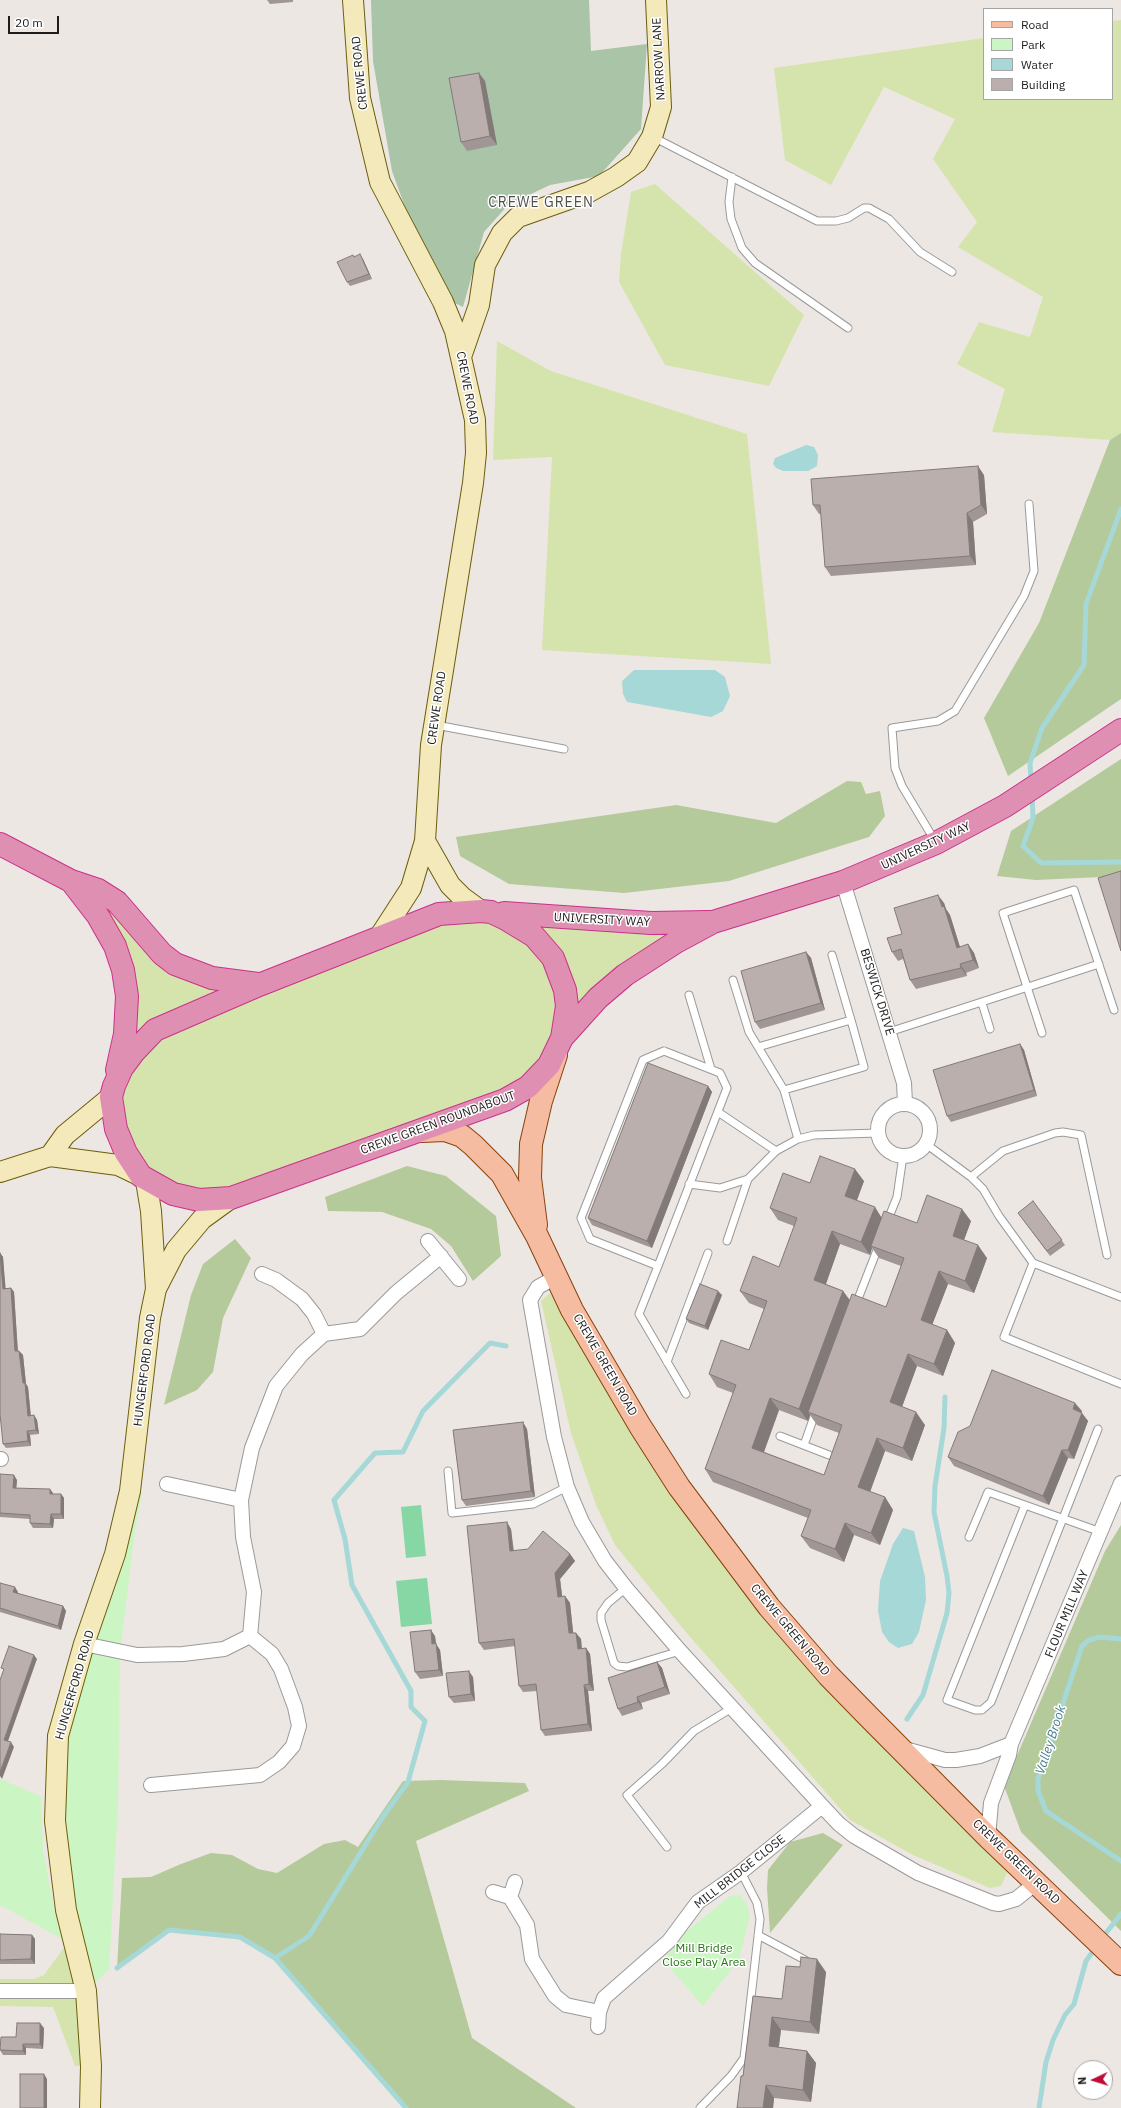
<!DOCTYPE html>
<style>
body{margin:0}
#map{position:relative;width:1121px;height:2108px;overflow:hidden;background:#ede7e3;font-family:"IBM Plex Sans",sans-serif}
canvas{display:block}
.legend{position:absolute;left:983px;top:8px;width:130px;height:92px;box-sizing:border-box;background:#fff;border:1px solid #a5a5a5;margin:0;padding:5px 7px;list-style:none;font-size:12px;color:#1d1d1d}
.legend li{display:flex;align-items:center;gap:8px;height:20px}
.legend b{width:20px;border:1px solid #a5a5a5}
.north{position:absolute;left:1073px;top:2060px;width:40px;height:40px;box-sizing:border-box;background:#fff;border:1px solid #a5a5a5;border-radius:50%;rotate:266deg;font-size:11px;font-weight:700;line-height:16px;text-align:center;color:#1d1d1d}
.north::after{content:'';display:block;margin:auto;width:14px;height:18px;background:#bb0f39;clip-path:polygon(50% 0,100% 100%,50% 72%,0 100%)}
.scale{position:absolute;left:8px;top:16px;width:51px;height:18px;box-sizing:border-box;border:2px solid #1d1d1d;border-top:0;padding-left:5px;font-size:12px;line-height:14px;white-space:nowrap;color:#1d1d1d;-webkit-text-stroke:3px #fff;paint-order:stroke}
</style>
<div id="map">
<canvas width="1121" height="2108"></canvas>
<ul class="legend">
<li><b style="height:5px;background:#f5bca1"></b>Road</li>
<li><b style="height:11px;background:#cbf5c2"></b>Park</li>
<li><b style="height:11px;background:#a6d8d7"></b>Water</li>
<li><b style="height:11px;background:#baafad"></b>Building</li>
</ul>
<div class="north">N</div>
<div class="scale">20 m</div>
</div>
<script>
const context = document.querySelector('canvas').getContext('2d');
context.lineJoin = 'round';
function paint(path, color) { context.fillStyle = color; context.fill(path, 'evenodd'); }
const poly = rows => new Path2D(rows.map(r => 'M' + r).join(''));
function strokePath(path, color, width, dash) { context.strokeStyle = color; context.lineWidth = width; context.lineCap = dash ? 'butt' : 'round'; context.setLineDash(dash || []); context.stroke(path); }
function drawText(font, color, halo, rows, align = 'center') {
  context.font = font + ' "IBM Plex Sans",sans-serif'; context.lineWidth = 3; context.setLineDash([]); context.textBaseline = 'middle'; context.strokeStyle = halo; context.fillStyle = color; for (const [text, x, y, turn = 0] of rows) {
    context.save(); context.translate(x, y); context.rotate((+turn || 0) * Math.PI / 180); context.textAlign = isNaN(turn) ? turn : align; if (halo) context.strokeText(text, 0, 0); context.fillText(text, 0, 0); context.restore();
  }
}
const grass = poly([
 [1121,20,1121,433,1110,440,992,432,1005,389,957,364,979,322,1030,337,1043,297,958,247,977,222,933,159,955,119,884,87,831,185,785,160,774,68,984,38,984,99,1112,99,1112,21],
 [655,184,804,315,769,386,665,365,619,282,621,254,631,192],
 [497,341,551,371,747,434,771,664,542,650,552,457,493,460],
 [98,890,162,954,259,985,426,919,708,924,650,957,541,1075,231,1198,146,1181,116,1129,125,1034],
 [550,1293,659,1476,739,1585,817,1674,1008,1871,1001,1886,990,1888,913,1855,850,1820,685,1631,615,1545,596,1505,571,1433,541,1301],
 [63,1949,76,1950,91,2066,75,2066,53,2007,0,2006,0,1979,34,1979,44,1975]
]);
const forest = poly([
 [1121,433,1121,699,1008,776,984,718,1039,623,1110,440],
 [1121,759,1121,881,1104,887,1101,877,1036,880,997,876,1011,831],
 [847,781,861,782,866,794,880,791,885,816,869,837,729,881,624,893,509,884,460,856,456,837,676,805,776,823],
 [407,1166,446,1176,496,1216,501,1256,473,1281,451,1246,431,1229,382,1212,328,1211,325,1197],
 [235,1239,251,1258,223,1318,213,1372,197,1390,164,1405,191,1295,203,1264],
 [1121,1525,1121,1931,1021,1832,1004,1786,1105,1551],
 [441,1780,525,1783,529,1791,416,1841,472,2038,576,2108,406,2108,275,1958,240,1937,169,1930,117,1968,122,1878,151,1877,181,1864,211,1853,232,1855,258,1869,277,1873,324,1844,345,1840,358,1847,403,1781],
 [823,1833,843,1845,770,1933,767,1888,768,1870,790,1842]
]);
const cemetery = poly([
 [371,0,589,0,591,51,647,44,641,129,599,176,550,185,508,205,484,232,463,307,453,302,405,207,392,171,373,61]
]);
const park = poly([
 [130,1491,142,1493,135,1531,120,1652,118,1806,109,1969,86,1991,66,1910,58,1736],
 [0,1779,41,1796,43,1849,53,1903,64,1940,0,1905],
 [740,1895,747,1904,750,1916,739,1959,703,2006,663,1960,687,1931,698,1922,730,1896]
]);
const pitch = poly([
 [421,1505,426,1556,406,1558,401,1507],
 [427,1578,432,1624,401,1627,396,1581]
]);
const water = poly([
 [806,445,814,447,818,455,817,466,808,471,783,471,776,468,773,464,775,458],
 [634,670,715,670,725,677,730,696,723,711,711,717,627,702,623,694,622,681],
 [903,1528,914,1531,925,1577,926,1600,919,1632,912,1644,898,1648,889,1642,882,1632,878,1611,880,1581,893,1544]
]);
const stream = poly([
 [1031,782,1030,763,1042,728,1084,665,1086,604,1121,509],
 [1032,794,1033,818,1023,846,1041,863,1121,862],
 [1121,1639,1100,1637,1089,1640,1082,1646,1038,1779,1038,1791,1046,1811,1121,1861],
 [907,1719,923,1695,947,1613,949,1593,947,1576,934,1512,935,1486,944,1428,945,1397],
 [1102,1938,1121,1914],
 [275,1958,309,1936,382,1818,408,1782,425,1721,411,1707,411,1691,352,1585,345,1539,334,1500,375,1453,403,1452,423,1411,490,1343,506,1346],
 [117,1968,169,1930,240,1937,275,1958,406,2108],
 [1039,2108,1046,2062,1053,2040,1065,2015,1074,2004,1086,1961,1096,1947]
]);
const lane = poly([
 [653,137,817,221,836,221,848,218,864,208,869,208,889,219,920,252,952,272],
 [732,177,729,202,731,219,742,248,755,263,848,328],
 [436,725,564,749],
 [935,841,902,786,895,768,892,728,938,721,955,711,1024,596,1034,571,1029,504],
 [832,955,851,1020],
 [733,980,749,1032,784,1090,798,1139],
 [689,995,711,1069],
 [982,1003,990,1029],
 [889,1032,1099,964],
 [1042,1033,1003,913,1074,890,1114,1010],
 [758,1047,851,1020,864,1067,784,1090],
 [664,1051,720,1073,727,1088,658,1266,590,1239,581,1218,643,1060,664,1051],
 [718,1112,776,1151],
 [926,1144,971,1177,1003,1151,1055,1133,1063,1132,1081,1135,1107,1255],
 [971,1177,983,1189,999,1216,1033,1263,1121,1297],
 [689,1184,720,1188,748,1179,776,1151,798,1139,814,1135,878,1133],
 [887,1222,897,1197,903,1156],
 [727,1241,748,1179],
 [1033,1263,1004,1337,1121,1384],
 [658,1266,639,1314,686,1394],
 [856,1304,879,1245],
 [667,1362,708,1253],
 [780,1436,829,1455],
 [804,1445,816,1411],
 [448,1471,452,1513,533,1504,567,1487],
 [1025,1505,947,1700,975,1710,982,1710,991,1702,1098,1429],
 [969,1537,988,1492,1101,1532],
 [626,1588,608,1603,601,1613,601,1620,614,1663,618,1666,627,1667,680,1651],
 [667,1847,627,1795,662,1764,694,1731,732,1708],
 [758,1935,805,1960],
 [700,2108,731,2076,744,2058,760,1919,757,1903,741,1872]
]);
const street = poly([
 [843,882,904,1083,905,1103],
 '878 1130a26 26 0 1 1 52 0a26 26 0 1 1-52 0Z',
 [428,1241,459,1279],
 [262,1274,276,1280,302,1299,314,1314,324,1334],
 [556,1277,538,1287,530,1300,554,1437,567,1487,582,1522,605,1561,626,1588,680,1651,822,1806,839,1824,854,1836,918,1873,993,1903,999,1904,1016,1899,1036,1883],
 [0,1459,1,1459],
 [167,1484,241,1500],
 [84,1644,137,1655,183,1654,224,1649,250,1636,254,1592,243,1537,241,1500,252,1448,276,1386,302,1354,324,1334,360,1329,396,1293,441,1256],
 [905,1749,945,1760,956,1760,980,1756,1011,1744],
 [151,1785,260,1775,279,1762,293,1746,299,1726,295,1707,281,1669,272,1654,250,1636],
 [988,1837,991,1803,1009,1755,1011,1744,1121,1483],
 [493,1892,510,1897,515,1882],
 [510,1897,527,1925,532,1959,555,1996,566,2005,599,2012],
 [0,1991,86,1991],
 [598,2027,599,2012,604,1998,669,1941,698,1902,741,1872,822,1806]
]);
const secondary = poly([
 [353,0,360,98,380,182,443,302,455,331,475,420,476,453,473,483,431,745,425,841,411,888,378,939],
 [461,357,479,305,485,265,502,233,518,217,589,192,616,177,637,162,652,137,661,107,656,0],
 [425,841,450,885,462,897,481,911],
 [50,1156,65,1135,111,1097],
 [0,1172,50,1156,118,1165,141,1176],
 [156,1289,176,1250,202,1219,231,1198],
 [90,2108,91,2066,86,1991,66,1910,55,1821,58,1736,84,1644,115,1554,130,1491,150,1318,156,1289,151,1211,146,1181]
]);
const primary = poly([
 [421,1131,445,1130,462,1136,473,1145,502,1174,537,1236,572,1310,640,1426,679,1487,769,1607,828,1675,867,1715,988,1837,1121,1964],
 [536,1225,530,1178,531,1144,541,1101,556,1055]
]);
const highway = poly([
 [0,844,71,881,98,890,117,902,162,954,175,964,212,978,258,984],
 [71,881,98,916,115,946,123,970,127,996,125,1034,117,1070],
 [481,911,491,912,506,919,534,936,553,958,565,990,567,1006,562,1038,549,1065,528,1087,505,1100,231,1198,199,1200,173,1194,141,1176,126,1153,116,1129,111,1097,114,1086,122,1068,134,1052,155,1030,259,985,439,914,481,911],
 [504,913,651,923,709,922],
 [562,1038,598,998,625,975,676,942,713,922,843,882,936,843,1005,806,1121,730]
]);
const wall = poly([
 [267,0,293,0,293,2,270,4],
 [485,81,497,145,467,151,461,142],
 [353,255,355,257,363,259,372,279,350,286,347,282],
 [984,475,987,514,973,522,976,565,831,576,825,567,821,514,819,514,813,505],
 [944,903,946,909,950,915,960,947,968,944,974,953,979,968,966,973,967,976,916,989,910,980,903,959,898,961,892,952],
 [806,952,811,958,825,1010,760,1029,755,1022],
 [1020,1044,1024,1050,1037,1096,951,1122,947,1116],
 [708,1086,712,1092,652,1248,592,1225,588,1218],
 [864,1181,857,1200,881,1217,917,1223,971,1221,964,1240,987,1258,974,1293,948,1284,932,1325,947,1330,955,1343,943,1376,917,1366,902,1407,925,1425,912,1461,885,1451,870,1492,885,1497,893,1510,880,1545,854,1535,844,1562,810,1548,801,1536,808,1518,713,1482,705,1469,733,1393,717,1387,709,1374,749,1350,764,1309,749,1303,740,1291,779,1267,794,1226,778,1220,770,1208,810,1183],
 [840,1244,870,1255,872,1248,879,1258,901,1266,886,1307,850,1301,843,1291,826,1284],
 [779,1410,808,1421,810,1415,817,1425,839,1433,824,1475,764,1452],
 [1033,1201,1065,1245,1050,1256,1018,1213],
 [0,1253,3,1257,5,1288,11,1288,14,1292,18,1351,19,1351,23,1355,26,1384,28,1387,31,1416,34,1415,37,1420,39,1434,30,1435,31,1446,6,1448,3,1444],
 [722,1295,708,1330,689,1323,686,1319],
 [1082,1411,1081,1413,1088,1421,1074,1459,1068,1458,1049,1505,954,1466,948,1457],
 [527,1429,535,1497,466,1506,462,1500],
 [0,1474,17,1480,16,1488,53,1494,61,1494,64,1498,64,1519,54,1519,53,1528,33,1528,30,1523,30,1519,0,1517],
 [511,1529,514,1551,570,1554,575,1561,560,1579,562,1596,565,1596,570,1603,573,1633,576,1633,581,1639,582,1648,586,1648,590,1654,594,1691,588,1691,592,1731,545,1736,541,1730,537,1691,523,1692,519,1686,515,1646,484,1650,479,1643],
 [0,1584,18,1592,18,1594,63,1606,66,1611,61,1630,0,1612],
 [435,1636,436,1644,440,1650,443,1676,420,1679,415,1672],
 [657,1662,662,1668,670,1694,641,1703,643,1709,622,1716,618,1709],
 [473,1677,475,1701,454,1703,449,1697],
 [0,1934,32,1935,35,1939,35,1964,0,1964],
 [800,1967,826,1972,819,2034,781,2030,779,2047,807,2051,816,2063,811,2102,774,2098,773,2108,737,2108,743,2076,753,1996,782,1999],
 [44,2028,43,2049,26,2048,26,2055,3,2055,0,2050,16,2037]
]);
const shadedWall = poly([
 [479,73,485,81,497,145,490,136],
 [360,254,363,259,372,279,369,274],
 [978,466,984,475,987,514,981,505],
 [967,513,973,522,976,565,970,556],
 [938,895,944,903,946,909,950,915,963,957,957,948],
 [968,944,974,953,979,968,973,960],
 [806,952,811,958,825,1010,821,1003],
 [960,964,966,973,967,976,961,968],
 [1020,1044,1024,1050,1037,1096,1034,1090],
 [708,1086,712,1092,652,1248,647,1241],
 [855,1169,864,1181,854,1208,845,1196],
 [875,1207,883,1220,871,1246,872,1248,870,1255,861,1242],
 [962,1209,971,1221,961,1248,953,1236],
 [832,1231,840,1244,823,1292,814,1280],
 [978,1245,987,1258,974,1293,965,1281],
 [0,1253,3,1257,6,1293,3,1289],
 [939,1271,948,1284,929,1333,921,1320],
 [11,1288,14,1292,18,1356,15,1351],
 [718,1291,722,1295,708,1330,705,1326],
 [843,1291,852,1303,808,1412,810,1415,808,1421,799,1409],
 [947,1330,955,1343,943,1376,934,1364],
 [19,1351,23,1355,26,1384,28,1387,31,1420,28,1416,23,1383],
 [908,1354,917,1366,899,1415,890,1402],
 [770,1398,779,1410,761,1460,752,1448],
 [1075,1403,1082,1411,1079,1418,1073,1409],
 [916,1412,925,1425,912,1461,903,1448],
 [1082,1413,1088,1421,1074,1459,1068,1450],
 [34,1415,37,1420,39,1434,36,1430],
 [523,1422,527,1429,535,1497,531,1491],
 [27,1431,30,1435,31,1446,28,1441],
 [877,1438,885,1451,867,1500,858,1487],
 [1062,1450,1068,1458,1049,1505,1043,1496],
 [14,1475,17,1480,16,1492,13,1488],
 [50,1489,53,1493,53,1498,50,1494],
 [61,1494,64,1498,64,1519,61,1514],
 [885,1497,893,1510,880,1545,871,1533],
 [51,1514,54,1519,53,1528,50,1524],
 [507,1522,511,1529,514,1558,510,1551],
 [845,1523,854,1535,844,1562,835,1549],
 [570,1554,575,1561,560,1579,563,1603,558,1597,555,1573],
 [15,1587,18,1592,17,1597,13,1592],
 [565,1596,570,1603,574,1640,569,1633],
 [63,1606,66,1611,61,1630,58,1626],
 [431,1630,435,1636,436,1644,440,1650,443,1676,439,1670,432,1644],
 [576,1633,581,1639,582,1655,578,1649],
 [586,1648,590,1654,594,1691,589,1684],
 [34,1655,37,1659,7,1744,4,1740],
 [657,1662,662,1668,670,1694,665,1687],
 [469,1671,473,1677,475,1701,471,1694],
 [584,1685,588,1691,592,1731,588,1724],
 [637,1697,641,1703,643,1709,638,1702],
 [11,1742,14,1747,2,1779,0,1776,0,1772],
 [32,1935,35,1939,35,1964,31,1959],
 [817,1959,826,1972,819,2034,810,2022],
 [772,2017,781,2030,777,2058,769,2046],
 [40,2023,44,2028,43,2049,40,2044],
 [23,2044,26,2048,26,2055,23,2051],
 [807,2051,816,2063,811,2102,803,2090],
 [44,2074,47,2079,47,2108,44,2108],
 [766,2085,774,2098,773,2108,763,2108]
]);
const building = poly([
 [479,73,490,136,461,142,449,78,479,73],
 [360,254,369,274,347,282,337,262,353,255,354,257,360,254],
 [978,466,981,505,967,513,970,556,825,567,820,505,813,505,811,479,978,466],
 [1121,871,1121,951,1098,878,1121,871],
 [938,895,942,907,944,906,957,948,968,944,973,960,960,964,961,968,910,980,901,949,892,952,887,938,902,934,894,908,938,895],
 [806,952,821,1003,755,1022,741,971,806,952],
 [1020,1044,1034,1090,947,1116,933,1070,1020,1044],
 [648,1063,708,1086,647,1241,588,1218,648,1063],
 [820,1156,855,1169,845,1196,875,1207,861,1242,832,1231,814,1280,843,1291,799,1409,770,1398,752,1448,824,1475,842,1425,808,1412,852,1294,886,1307,904,1258,871,1246,884,1211,917,1223,927,1195,962,1209,953,1236,978,1245,965,1281,939,1271,921,1320,947,1330,934,1364,908,1354,890,1402,916,1412,903,1448,877,1438,858,1487,885,1497,871,1533,845,1523,835,1549,801,1536,811,1510,705,1469,736,1385,709,1374,721,1340,749,1350,767,1301,740,1291,753,1256,779,1267,797,1218,770,1208,783,1173,810,1183,820,1156],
 [1033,1201,1062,1240,1047,1251,1018,1213,1033,1201],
 [0,1253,3,1289,11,1288,15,1351,19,1351,23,1383,25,1383,28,1416,34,1415,36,1430,27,1431,28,1441,3,1444,0,1414,0,1253],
 [700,1284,718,1291,705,1326,686,1319,700,1284],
 [992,1370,1075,1403,1073,1409,1082,1413,1068,1450,1062,1450,1043,1496,948,1457,958,1432,970,1426,992,1370],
 [523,1422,531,1491,462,1500,453,1430,523,1422],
 [0,1474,14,1475,13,1488,50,1489,50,1494,61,1494,61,1514,51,1514,50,1524,30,1523,30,1515,0,1513,0,1474],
 [507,1522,510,1551,528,1549,543,1531,570,1554,555,1573,558,1597,565,1596,569,1633,576,1633,578,1649,586,1648,589,1684,584,1685,588,1724,541,1730,536,1684,519,1686,514,1639,479,1643,467,1526,507,1522],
 [0,1583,15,1587,13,1592,63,1606,58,1626,0,1608,0,1583],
 [431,1630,432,1644,436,1643,439,1670,415,1672,410,1632,431,1630],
 [9,1646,34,1655,4,1740,11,1742,0,1772,0,1680,4,1669,1,1668,9,1646],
 [657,1662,665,1687,637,1697,638,1702,618,1709,608,1678,657,1662],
 [469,1671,471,1694,449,1697,446,1673,469,1671],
 [0,1934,32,1935,31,1959,0,1960,0,1934],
 [801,1957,817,1959,810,2022,772,2017,769,2046,807,2051,803,2090,766,2085,763,2108,737,2108,741,2076,743,2076,753,1996,782,1999,786,1966,800,1967,801,1957],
 [17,2023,40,2023,40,2044,23,2044,23,2051,0,2050,1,2037,16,2037,17,2023],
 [20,2074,44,2074,44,2108,20,2108,20,2074]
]);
const streetNames = [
 ["NARROW LANE",659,59,-93],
 ["CREWE ROAD",360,73,-96],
 ["CREWE ROAD",467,388,79],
 ["CREWE ROAD",437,708,-82],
 ["UNIVERSITY WAY",926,846,-25],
 ["UNIVERSITY WAY",602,920,3],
 ["BESWICK DRIVE",877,992,73],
 ["CREWE GREEN ROUNDABOUT",438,1123,-20],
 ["CREWE GREEN ROAD",605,1365,60],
 ["HUNGERFORD ROAD",145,1370,-83],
 ["FLOUR MILL WAY",1067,1614,-67],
 ["CREWE GREEN ROAD",790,1630,50],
 ["HUNGERFORD ROAD",75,1685,-74],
 ["CREWE GREEN ROAD",1016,1862,44],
 ["MILL BRIDGE CLOSE",740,1872,-38]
];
const parkNames = [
 ["Mill Bridge",704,1949],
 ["Close Play Area",704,1963]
];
const waterNames = [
 ["Valley Brook",1051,1740,-72]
];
const quarterNames = [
 ["CREWE GREEN",541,203]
];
paint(grass, '#d5e4ac');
paint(forest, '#b4ca9b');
paint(cemetery, '#a9c4a6');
paint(park, '#cbf5c2');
paint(pitch, '#86d7a4');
paint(water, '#a6d8d7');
strokePath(stream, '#a6d8d7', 5);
strokePath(lane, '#9a9a9a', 9);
strokePath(street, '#9a9a9a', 16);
strokePath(secondary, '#6b5e0d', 22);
strokePath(primary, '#8a410b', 24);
strokePath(highway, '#cb308b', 24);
strokePath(lane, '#fff', 7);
strokePath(street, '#fff', 14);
strokePath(secondary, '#f4e9ba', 20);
strokePath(primary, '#f5bca1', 22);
strokePath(highway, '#df90b2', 22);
paint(wall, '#a09695');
paint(shadedWall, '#827a79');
paint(building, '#baafad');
strokePath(building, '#827a79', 1);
drawText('12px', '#1d1d1d', '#fff', streetNames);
drawText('12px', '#237213', '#fff', parkNames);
drawText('italic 13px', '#477c8f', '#fff', waterNames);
context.letterSpacing = '1px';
drawText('14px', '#505050', '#fff', quarterNames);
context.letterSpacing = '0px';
</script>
